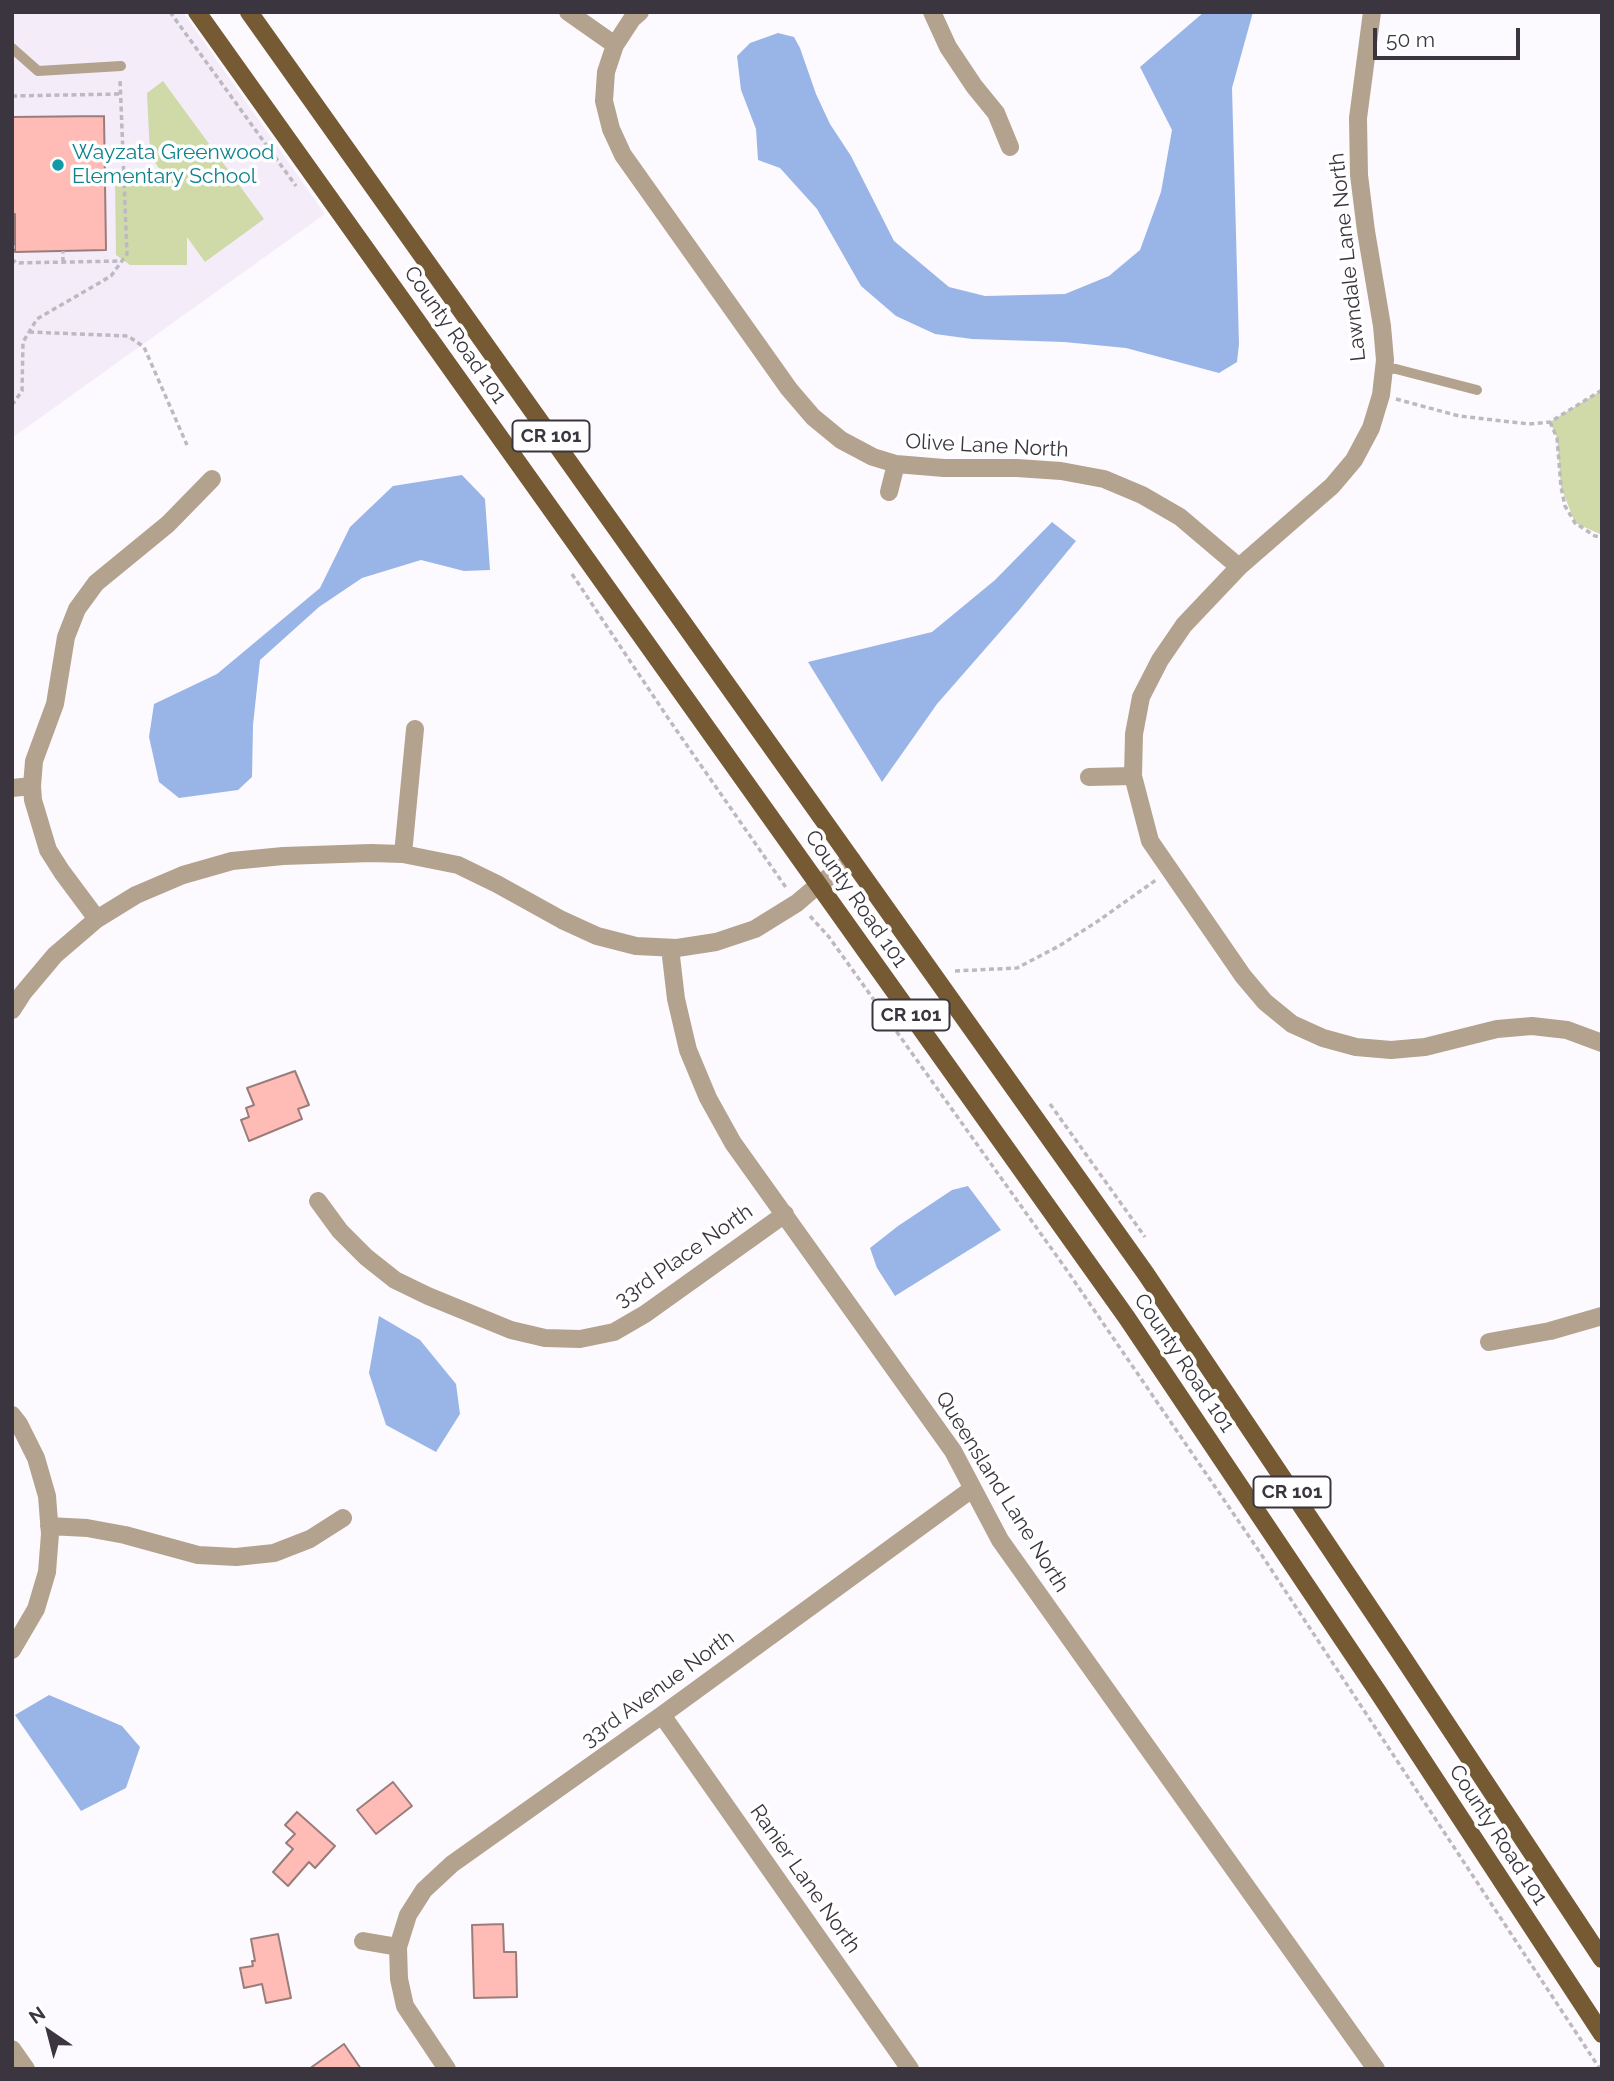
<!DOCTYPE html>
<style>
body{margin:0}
#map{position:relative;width:1614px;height:2081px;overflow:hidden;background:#fdfaff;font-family:Raleway,sans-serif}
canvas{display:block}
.frame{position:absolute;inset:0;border:14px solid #3a353e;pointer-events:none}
.north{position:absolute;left:14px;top:1997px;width:70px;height:70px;-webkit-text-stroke:5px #fff;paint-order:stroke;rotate:325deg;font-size:19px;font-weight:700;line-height:28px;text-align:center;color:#3a353e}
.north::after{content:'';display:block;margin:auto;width:24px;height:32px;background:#3a353e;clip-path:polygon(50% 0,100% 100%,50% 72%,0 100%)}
.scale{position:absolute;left:1373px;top:28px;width:147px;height:32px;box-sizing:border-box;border:4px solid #3a353e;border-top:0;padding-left:9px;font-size:21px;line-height:24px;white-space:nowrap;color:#3a353e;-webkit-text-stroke:5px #fff;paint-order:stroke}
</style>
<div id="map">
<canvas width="1614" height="2081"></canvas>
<div class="frame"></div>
<div class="north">N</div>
<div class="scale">50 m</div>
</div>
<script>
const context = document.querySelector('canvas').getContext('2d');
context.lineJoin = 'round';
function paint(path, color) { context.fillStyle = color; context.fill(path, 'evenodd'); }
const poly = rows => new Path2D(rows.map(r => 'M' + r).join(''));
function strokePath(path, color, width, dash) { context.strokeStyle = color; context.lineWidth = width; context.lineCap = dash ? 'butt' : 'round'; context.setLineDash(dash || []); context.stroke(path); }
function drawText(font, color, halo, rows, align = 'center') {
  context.font = font + ' Raleway,sans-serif'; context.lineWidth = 7; context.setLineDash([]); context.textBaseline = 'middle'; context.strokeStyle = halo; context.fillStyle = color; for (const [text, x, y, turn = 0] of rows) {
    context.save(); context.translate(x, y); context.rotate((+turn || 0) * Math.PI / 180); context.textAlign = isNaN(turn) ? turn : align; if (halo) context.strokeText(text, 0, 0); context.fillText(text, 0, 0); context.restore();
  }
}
const built = poly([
 [12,12,183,12,325,214,12,438]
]);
const green = poly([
 [163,81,264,219,205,262,187,237,187,265,130,265,116,255,115,183,166,179,150,155,147,93],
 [1602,390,1602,535,1575,523,1561,487,1557,438,1550,422]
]);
const water = poly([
 [1204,12,1253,12,1232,88,1239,344,1237,362,1219,373,1126,348,1064,342,972,339,935,334,896,316,861,286,817,209,780,168,758,160,756,129,741,90,737,56,750,43,778,33,794,37,800,48,816,94,830,124,851,156,894,241,949,287,985,296,1065,294,1109,276,1140,250,1161,192,1172,130,1140,67],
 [462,475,485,499,490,570,464,571,421,560,362,578,319,607,260,660,253,725,252,777,238,790,179,798,159,782,149,737,154,704,217,674,320,588,350,527,393,486],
 [1052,522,1076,541,1020,609,937,704,882,782,808,662,932,632,995,580],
 [968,1186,1001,1230,895,1296,877,1268,870,1248,898,1226,952,1190],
 [379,1316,420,1340,456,1384,460,1414,436,1452,386,1425,369,1373],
 [49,1695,122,1726,140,1747,126,1788,81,1811,15,1715]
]);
const building = poly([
 [104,116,106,250,15,252,15,214,12,214,12,117,104,116],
 [295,1071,309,1105,298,1109,302,1119,249,1141,241,1120,249,1117,246,1108,254,1105,247,1088,295,1071],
 [393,1782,412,1806,376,1834,357,1810,393,1782],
 [297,1812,335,1846,315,1868,309,1862,288,1886,273,1872,293,1849,286,1843,295,1834,285,1825,297,1812],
 [503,1924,504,1952,516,1952,517,1997,474,1998,472,1925,503,1924],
 [278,1934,291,1998,266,2003,262,1984,244,1988,240,1968,253,1966,252,1961,255,1961,251,1939,278,1934],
 [344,2044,361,2069,309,2069,344,2044]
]);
const path = poly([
 [170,12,296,186],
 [12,96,119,94],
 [12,247,15,247],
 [12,259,16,263,121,261],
 [63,262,63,251],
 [29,332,128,336,144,347,187,445],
 [1396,399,1459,416,1529,424,1550,422,1602,390],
 [12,405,22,391,23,342,37,319,111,276,127,254,120,80],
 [1550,422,1557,438,1561,487,1565,506,1575,523,1595,536,1602,537],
 [572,574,670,721,787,889],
 [810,916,829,937,1066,1269,1261,1554,1600,2069],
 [955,971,1017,968,1059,946,1098,921,1156,880],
 [1050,1104,1145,1237]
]);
const lane = poly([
 [12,48,38,71,121,66],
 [1384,368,1396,369,1477,390]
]);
const street = poly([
 [568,12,615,45],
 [640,12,632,19,615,45,606,72,604,101,611,129,623,155,789,389,813,417,841,440,873,457,896,464,944,468,1017,468,1061,471,1104,479,1142,495,1180,517,1239,567],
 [932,12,948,47,974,86,996,113,1010,147],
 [1372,12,1358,118,1359,175,1366,231,1382,326,1385,360,1381,395,1371,428,1354,460,1332,486,1239,567,1184,625,1160,660,1141,697,1134,734,1133,776,1150,841,1243,976,1265,1002,1292,1024,1323,1038,1356,1047,1391,1050,1425,1047,1497,1029,1532,1026,1567,1030,1602,1043],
 [889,492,896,464],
 [1089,777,1133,776],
 [12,788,32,786],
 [403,854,415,729],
 [97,919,62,872,48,850,33,800,32,786,34,761,55,704,66,637,77,609,96,583,168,524,212,479],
 [670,948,676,999,688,1050,708,1098,733,1143,953,1451,1000,1540,1376,2069],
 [12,1010,23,993,55,955,97,919,136,895,183,875,232,861,283,856,371,853,403,854,458,865,497,884,562,920,597,936,636,946,677,948,716,942,755,929,797,903,818,885,852,860],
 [318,1201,340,1231,366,1257,395,1280,428,1296,511,1330,545,1338,580,1339,614,1332,645,1314,785,1214],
 [1489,1342,1550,1331,1602,1316],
 [12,1415,19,1424,36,1458,47,1496,50,1534,47,1572,36,1609,12,1650],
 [49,1526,87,1528,125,1535,198,1555,236,1557,274,1553,310,1539,343,1518],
 [662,1715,910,2069],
 [363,1941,398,1947],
 [12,2049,26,2069],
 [447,2069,405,2006,399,1979,398,1947,408,1915,424,1890,452,1864,662,1715,972,1489]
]);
const primary = poly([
 [197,12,1127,1318,1378,1692,1602,2034],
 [249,12,1146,1274,1398,1650,1602,1959]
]);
const markers = [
 [58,165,7,"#0f9aa8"]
];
const shields = [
 [551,436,77],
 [911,1015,77],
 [1292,1492,77]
];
const shieldNames = [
 ["CR 101",551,436],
 ["CR 101",911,1015],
 ["CR 101",1292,1492]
];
const cultureNames = [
 ["Wayzata Greenwood",72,153],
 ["Elementary School",72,177]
];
const streetNames = [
 ["Lawndale Lane North",1348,257,-96],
 ["County Road 101",455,335,55],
 ["Olive Lane North",987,446,3],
 ["County Road 101",856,899,55],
 ["33rd Place North",684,1256,-35],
 ["County Road 101",1184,1363,56],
 ["Queensland Lane North",1002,1492,58],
 ["33rd Avenue North",658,1689,-36],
 ["County Road 101",1498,1835,57],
 ["Ranier Lane North",805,1879,55]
];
paint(built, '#f4edf9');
paint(green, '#d0daa8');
paint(water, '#99b5e7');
paint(building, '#ffbcb6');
strokePath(building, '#9a7d7b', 2);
strokePath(path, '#bdb9c0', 3.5, [5, 3.5]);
strokePath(lane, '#b3a38e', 10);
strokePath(street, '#b3a38e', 18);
strokePath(primary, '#765a33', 18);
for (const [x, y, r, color] of markers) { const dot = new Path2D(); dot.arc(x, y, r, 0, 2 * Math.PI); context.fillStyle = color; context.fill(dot); strokePath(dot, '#fff', 2.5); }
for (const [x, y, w] of shields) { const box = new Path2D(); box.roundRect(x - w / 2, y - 15.5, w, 31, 5); context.fillStyle = '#fff'; context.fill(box); strokePath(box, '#3a353e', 2); }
drawText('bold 19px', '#3a353e', null, shieldNames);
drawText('21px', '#0d838f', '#fff', cultureNames, 'left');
drawText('21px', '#3a353e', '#fff', streetNames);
</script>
